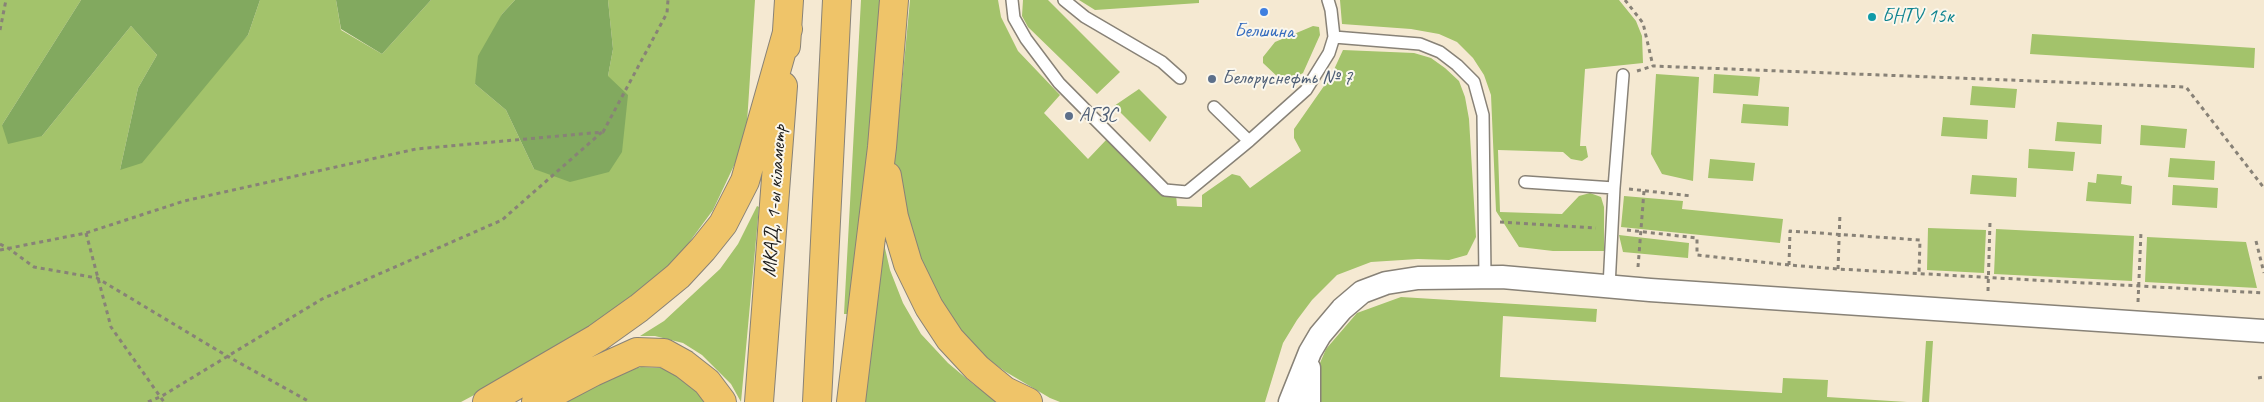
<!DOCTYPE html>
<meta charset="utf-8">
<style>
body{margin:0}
canvas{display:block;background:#f5e9d2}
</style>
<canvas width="2264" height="402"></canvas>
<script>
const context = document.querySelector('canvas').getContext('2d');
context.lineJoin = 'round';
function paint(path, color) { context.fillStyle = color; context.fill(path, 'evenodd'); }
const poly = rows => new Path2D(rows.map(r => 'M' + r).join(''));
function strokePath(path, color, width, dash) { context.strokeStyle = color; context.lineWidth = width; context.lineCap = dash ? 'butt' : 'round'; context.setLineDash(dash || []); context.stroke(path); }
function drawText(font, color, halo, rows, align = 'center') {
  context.font = font + ' Caveat,sans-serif'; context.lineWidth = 4; context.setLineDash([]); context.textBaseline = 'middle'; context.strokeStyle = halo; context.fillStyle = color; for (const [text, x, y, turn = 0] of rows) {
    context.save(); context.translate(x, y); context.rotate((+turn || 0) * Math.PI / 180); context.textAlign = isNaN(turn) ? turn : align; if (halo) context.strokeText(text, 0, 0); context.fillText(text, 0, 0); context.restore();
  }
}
const green = poly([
 [0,0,81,0,2,125,42,136,131,26,157,55,138,88,120,170,248,35,260,0,336,0,341,30,382,54,431,0,515,0,502,14,475,84,506,110,534,169,608,76,613,49,608,0,755,0,747,123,738,157,713,210,682,252,646,290,551,354,461,402,0,402],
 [861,0,880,0,869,185,849,314,844,314],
 [910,0,998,0,1001,17,1018,51,1060,95,1044,113,1088,159,1107,139,1176,194,1177,206,1202,207,1202,195,1232,174,1240,176,1250,188,1301,151,1294,138,1294,129,1331,76,1343,50,1414,53,1431,58,1445,68,1459,81,1465,97,1469,119,1476,237,1467,255,1449,260,1418,259,1371,262,1337,275,1312,300,1297,320,1283,343,1265,402,1060,402,1050,398,1006,372,974,349,930,289,893,179],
 [1023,0,1048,0,1120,72,1097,94,1028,27,1022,16],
 [1079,0,1199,0,1199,3,1095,10],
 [1340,0,1619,0,1636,21,1642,36,1643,63,1585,69,1580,146,1586,146,1588,157,1582,161,1571,159,1563,152,1498,150,1500,212,1562,214,1579,196,1590,193,1601,197,1604,207,1604,251,1553,251,1519,247,1496,211,1491,95,1484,75,1473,58,1457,42,1439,34,1411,29,1342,24],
 [1313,26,1319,27,1320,35,1303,73,1288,81,1281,80,1263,63,1263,57,1275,42],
 [2032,34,2255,48,2254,68,2030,54],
 [1656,74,1699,77,1693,181,1662,174,1651,154],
 [1714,74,1760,77,1758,96,1713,93],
 [1972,86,2017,89,2015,108,1970,105],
 [1139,89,1167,117,1150,142,1114,106],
 [1743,104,1789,107,1788,126,1741,123],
 [1943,117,1988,120,1987,139,1941,136],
 [2057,122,2102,125,2101,144,2055,141],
 [2141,125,2187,129,2185,148,2140,145],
 [2029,149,2075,152,2073,171,2028,168],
 [2170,158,2215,161,2214,180,2168,177],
 [1710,159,1755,163,1753,181,1708,178],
 [2097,174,2122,176,2121,184,2132,186,2131,204,2086,201,2088,182,2096,183],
 [1972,175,2017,178,2016,197,1970,194],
 [2173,185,2218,188,2217,208,2172,205],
 [1624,196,1683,201,1682,209,1783,219,1780,243,1621,227],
 [757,206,759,207,741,402,731,384,702,355,683,343,655,336,640,336,664,321,720,269,738,244],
 [1928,228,1986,230,1984,273,1927,270],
 [1996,229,2134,236,2132,281,1994,274],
 [1619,235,1689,243,1688,258,1623,252],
 [2147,237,2246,242,2257,288,2145,282],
 [884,244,890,270,903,303,921,334,948,363,973,384,999,402,863,402],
 [1401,297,1597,309,1596,322,1503,316,1500,377,1782,393,1783,378,1828,380,1827,397,1907,402,1319,402,1317,370,1326,349,1357,313],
 [1926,341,1933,341,1929,402,1922,402],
 [641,367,661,368,682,376,709,402,566,402,623,372]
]);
const forest = poly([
 [81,0,260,0,248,35,142,163,120,170,138,88,157,55,131,26,42,136,8,144,2,125],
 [336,0,431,0,382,54,341,29],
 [515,0,608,0,613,49,608,76,628,95,622,152,609,172,570,182,534,169,506,110,475,84,478,56,502,14]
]);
const path = poly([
 [1625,0,1643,23,1653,66,2186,87,2264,188],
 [0,30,6,0],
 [1637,71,1653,66],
 [1629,189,1692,196],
 [1500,222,1596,228],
 [1627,230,1697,238,1697,255,1789,265,1838,269,2264,293],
 [86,233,111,327,164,402],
 [2256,241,2264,273],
 [0,244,8,248,34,267,97,278,227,356,310,402],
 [0,250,86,233,184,201,416,149,603,132,667,13,668,0],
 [1789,265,1790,231,1920,240,1919,274],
 [1638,267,1644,191],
 [1838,269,1840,213],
 [1988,291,1990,222],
 [2138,302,2141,232],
 [2258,378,2264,377],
 [148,402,162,396,322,299,502,220,602,132]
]);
const lane = poly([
 [1012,0,1014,18,1026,39,1059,83,1165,190,1187,192,1249,141],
 [1064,0,1085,17,1162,62,1180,78],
 [1334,37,1420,44,1440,52,1457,65,1474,82,1483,115,1485,277],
 [1214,107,1249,141,1306,90,1329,53,1334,37,1331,10,1328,0],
 [1525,182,1614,188],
 [1609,287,1614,188,1623,75]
]);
const street = poly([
 [1309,368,1309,402],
 [1290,402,1310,352,1320,335,1342,309,1362,292,1386,283,1418,278,1502,277,1650,290,2264,331]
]);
const highway = poly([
 [786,46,789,0],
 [887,176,894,217,908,264,929,307,950,339,977,368,1005,391,1028,402],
 [487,402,597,338,639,308,678,276,703,249,723,224,745,181,788,29],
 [536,402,593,372,637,352,664,353,684,364,707,382,722,402],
 [759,402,783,86],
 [817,402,837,0],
 [851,402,882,147,894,0]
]);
const markers = [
 [1264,12,5,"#3f7fe0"],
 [1872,17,5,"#0f9aa8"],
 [1212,79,5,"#5c6f8a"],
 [1069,116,5,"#5c6f8a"]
];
const cultureNames = [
 ["БНТУ 15к",1882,17]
];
const shopNames = [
 ["Белшина",1264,32]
];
const serviceNames = [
 ["Белоруснефть № 7",1222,79],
 ["АГЗС",1079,116]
];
const streetNames = [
 ["МКАД, 1-ы кіламетр",775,201,-86]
];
paint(green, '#a3c36b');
paint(forest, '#82a95f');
strokePath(lane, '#888277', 14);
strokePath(street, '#888277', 25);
strokePath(highway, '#888277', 30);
strokePath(path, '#888277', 3, [4, 4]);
strokePath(lane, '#fff', 11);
strokePath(street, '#fff', 22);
strokePath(highway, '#efc469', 28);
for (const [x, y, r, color] of markers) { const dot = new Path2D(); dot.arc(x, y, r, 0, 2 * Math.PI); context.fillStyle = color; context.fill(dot); strokePath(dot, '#fbf7ec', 2); }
drawText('20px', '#0d838f', '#fbf7ec', cultureNames, 'left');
drawText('20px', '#366cbe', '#fbf7ec', shopNames);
drawText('20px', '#4e5e75', '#fbf7ec', serviceNames, 'left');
drawText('20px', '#1c1c1c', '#fbf7ec', streetNames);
</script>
